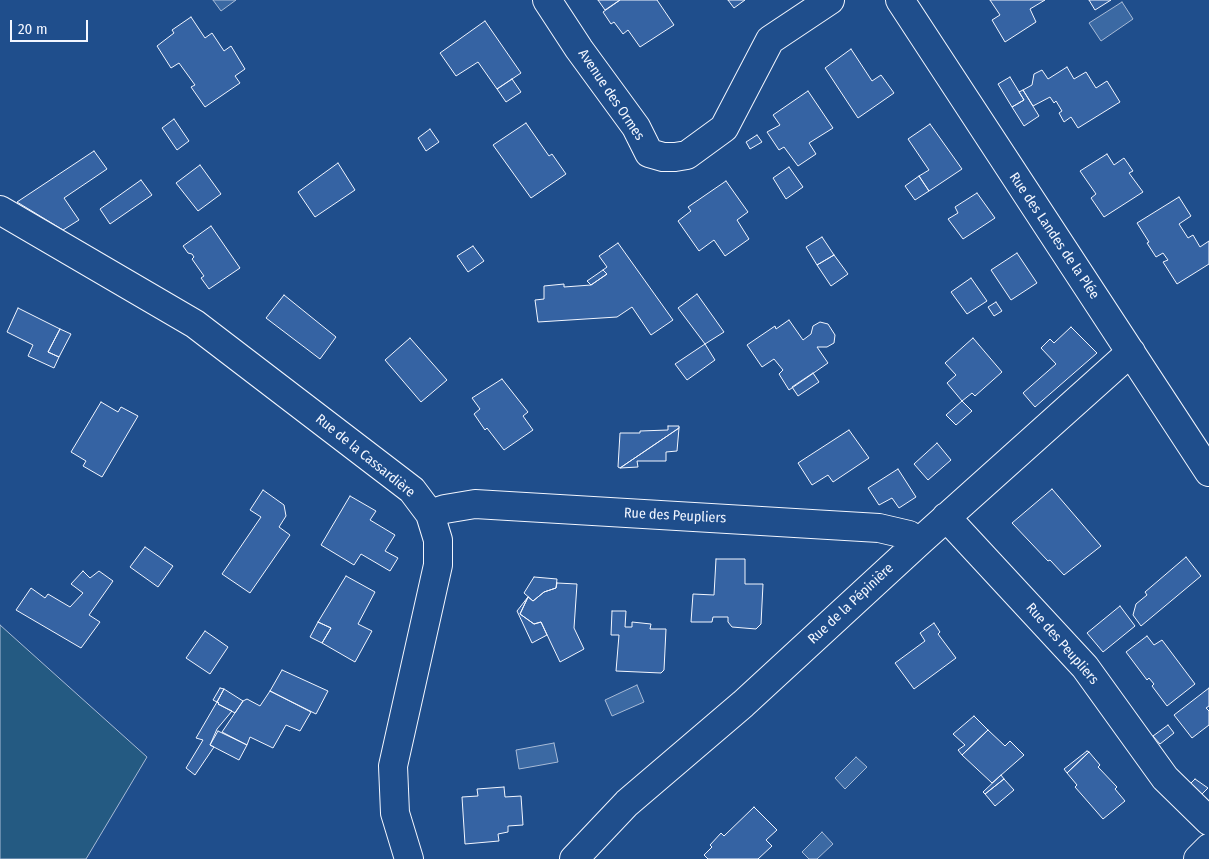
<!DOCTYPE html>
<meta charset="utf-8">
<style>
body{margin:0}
#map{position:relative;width:1209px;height:859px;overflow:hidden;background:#1f4e8c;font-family:"Fira Sans Condensed",sans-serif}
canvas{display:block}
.scale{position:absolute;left:10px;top:20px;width:78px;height:22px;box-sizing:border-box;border:2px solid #f2f6ff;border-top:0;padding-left:6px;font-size:15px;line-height:18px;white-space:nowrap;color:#f2f6ff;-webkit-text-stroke:4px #1f4e8c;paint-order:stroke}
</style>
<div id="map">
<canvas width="1209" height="859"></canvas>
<div class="scale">20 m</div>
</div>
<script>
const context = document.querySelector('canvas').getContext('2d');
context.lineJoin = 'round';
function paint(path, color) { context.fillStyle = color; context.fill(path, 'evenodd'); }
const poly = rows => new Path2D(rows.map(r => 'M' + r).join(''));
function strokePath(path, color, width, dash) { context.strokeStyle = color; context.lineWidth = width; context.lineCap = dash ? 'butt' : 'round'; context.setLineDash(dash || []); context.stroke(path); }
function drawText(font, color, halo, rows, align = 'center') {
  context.font = font + ' "Fira Sans Condensed",sans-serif'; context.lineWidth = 4; context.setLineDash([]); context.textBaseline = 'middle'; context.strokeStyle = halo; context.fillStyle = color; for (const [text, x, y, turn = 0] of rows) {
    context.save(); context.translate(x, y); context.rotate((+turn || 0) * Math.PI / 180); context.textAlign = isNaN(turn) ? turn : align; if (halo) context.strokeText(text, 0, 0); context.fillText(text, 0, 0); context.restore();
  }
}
const green = poly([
 [0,625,147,757,86,859,0,859,0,625]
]);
const water = poly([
 [213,0,236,0,221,11,213,0],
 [1122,2,1133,19,1101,41,1089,23,1122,2],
 [637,685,644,702,612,716,605,700,637,685],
 [554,743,558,762,519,769,516,750,554,743],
 [856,757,867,767,845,789,835,778,856,757],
 [822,832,833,844,817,859,809,859,802,852,822,832]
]);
const building = poly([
 [598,0,620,0,605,10,598,0],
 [620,0,657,0,674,25,640,47,628,30,623,34,614,22,611,24,603,12,620,0],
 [728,0,745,0,734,8,728,0],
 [990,0,1045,0,1030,9,1036,22,1005,42,992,20,1000,15,990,0],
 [1089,0,1111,0,1095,10,1089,0],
 [191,17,205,38,212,33,224,51,231,46,245,69,235,76,240,83,205,107,191,87,195,85,179,63,171,68,157,46,174,33,172,30,191,17],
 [485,21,521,73,497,89,478,62,456,76,440,53,485,21],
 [851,49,872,81,881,75,894,93,858,118,825,68,851,49],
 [1067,67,1074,79,1086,72,1096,88,1107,81,1120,102,1078,128,1071,117,1064,122,1059,113,1062,111,1056,101,1054,103,1050,97,1033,106,1023,90,1032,85,1034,74,1042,70,1048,79,1067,67],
 [1010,77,1024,100,1012,107,998,84,1010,77],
 [512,79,521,92,506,102,497,89,512,79],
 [1023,90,1039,116,1024,126,1012,107,1024,100,1019,92,1023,90],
 [808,91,833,128,809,143,816,154,798,166,784,147,779,150,767,132,780,125,773,115,808,91],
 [174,119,189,141,177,150,162,128,174,119],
 [526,123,549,156,552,154,566,174,531,198,493,145,526,123],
 [930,124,962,169,929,191,919,176,929,170,908,139,930,124],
 [430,129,439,142,426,151,418,138,430,129],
 [757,135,762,142,750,149,746,142,757,135],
 [94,151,107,169,64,198,79,220,63,230,17,202,94,151],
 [1107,154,1114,165,1124,158,1133,171,1129,173,1143,192,1104,217,1091,198,1096,194,1080,171,1107,154],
 [338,163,355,190,315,217,298,192,338,163],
 [200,165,221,194,198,211,176,183,200,165],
 [789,167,803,187,786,199,773,178,789,167],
 [919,176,929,191,915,200,905,186,919,176],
 [141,180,152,195,110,224,100,209,141,180],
 [726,181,748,212,737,220,749,239,725,256,714,240,699,251,678,221,691,211,688,207,726,181],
 [977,193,995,218,963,239,948,219,958,213,955,207,977,193],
 [1179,197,1191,216,1179,224,1188,238,1193,235,1200,247,1209,241,1209,264,1177,284,1163,262,1168,260,1163,253,1156,257,1147,243,1149,242,1137,223,1179,197],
 [211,226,240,268,209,289,201,278,204,276,192,259,194,257,192,254,188,253,183,246,211,226],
 [822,237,834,255,817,265,806,247,822,237],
 [618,243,673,320,651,335,632,307,617,317,538,322,535,300,544,299,544,286,564,284,564,287,591,285,607,274,603,270,607,267,599,256,618,243],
 [473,246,484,261,468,272,457,256,473,246],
 [1017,253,1037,283,1011,300,991,270,1017,253],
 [834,255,848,274,831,286,817,265,834,255],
 [603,270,607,274,591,285,587,281,603,270],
 [971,278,987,301,967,314,951,292,971,278],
 [697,294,724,332,705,344,678,308,697,294],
 [284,295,336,337,320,359,266,318,284,295],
 [996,302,1002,311,994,316,988,307,996,302],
 [18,308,60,329,48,352,59,357,54,368,28,356,33,345,7,332,18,308],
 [789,320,803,340,811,334,813,326,820,322,828,324,835,335,834,343,827,347,817,347,828,363,789,390,779,374,783,370,774,359,762,367,747,345,775,326,776,329,789,320],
 [1071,327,1097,353,1035,407,1023,393,1056,364,1041,348,1050,339,1054,343,1071,327],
 [60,329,71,334,59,357,48,352,60,329],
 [410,338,447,380,421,402,385,360,410,338],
 [973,338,1002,372,975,396,972,393,962,401,947,383,956,375,945,363,973,338],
 [705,344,715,360,687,380,675,364,705,344],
 [813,373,819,382,798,396,792,387,813,373],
 [502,379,528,412,523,416,533,430,504,450,487,428,485,430,474,414,480,409,472,398,502,379],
 [962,401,972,411,956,425,946,415,962,401],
 [101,402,118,412,121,407,138,416,102,477,83,466,86,461,71,452,101,402],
 [668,426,679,426,679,428,620,468,618,467,620,433,640,433,640,431,668,430,668,426],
 [679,428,677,451,666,452,666,461,637,461,638,467,620,468,679,428],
 [849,430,869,458,833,482,828,475,812,485,798,463,849,430],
 [937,443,951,460,928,480,914,464,937,443],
 [898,469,916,497,899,508,892,498,879,505,868,488,898,469],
 [1052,489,1101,546,1064,575,1050,560,1048,561,1012,523,1052,489],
 [263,490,284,505,286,516,279,527,290,535,250,593,222,574,261,517,250,510,263,490],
 [350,496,376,511,370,520,395,535,385,551,398,558,390,571,361,554,354,565,321,545,350,496],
 [145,547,173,566,158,587,130,567,145,547],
 [1186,557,1201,576,1141,626,1133,615,1136,604,1147,595,1145,592,1186,557],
 [716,559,745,559,745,584,763,584,761,624,756,629,732,627,728,622,728,617,713,617,712,622,691,622,693,594,714,595,716,559],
 [83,571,90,578,99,571,113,581,89,615,100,622,81,648,16,610,31,588,45,598,48,594,70,607,83,593,71,584,83,571],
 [346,576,375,592,358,624,372,631,355,662,322,643,331,628,318,622,346,576],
 [534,577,557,579,556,588,544,592,533,601,524,593,534,577],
 [557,583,577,584,574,628,584,649,560,662,541,622,534,624,520,614,528,597,533,601,544,592,556,588,557,583],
 [528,597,520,614,534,624,541,622,547,635,532,643,517,611,528,597],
 [1120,606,1135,626,1103,652,1087,633,1120,606],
 [612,611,626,611,625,627,632,627,632,622,651,624,650,629,666,629,664,670,661,673,616,671,619,635,611,635,612,611],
 [318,622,331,628,322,643,310,637,318,622],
 [934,623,940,632,938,634,956,658,914,689,895,663,925,641,920,633,934,623],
 [205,631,228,647,210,674,186,658,205,631],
 [1147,636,1154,645,1162,640,1195,684,1167,706,1152,686,1154,684,1149,678,1147,680,1126,652,1147,636],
 [282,670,328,691,316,714,270,691,282,670],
 [220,688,224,689,217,702,213,700,220,688],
 [1209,688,1209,706,1206,708,1209,711,1209,725,1192,738,1174,715,1209,688],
 [224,689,243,701,235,713,218,704,219,703,217,702,224,689],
 [270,691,311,712,300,731,286,725,273,748,250,737,247,745,222,732,243,701,247,699,260,706,270,691],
 [217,702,219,703,218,704,232,711,217,729,210,745,214,747,195,775,186,768,203,740,196,738,217,702],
 [974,716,988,730,962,755,958,750,965,745,953,734,974,716],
 [1168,725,1174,733,1160,744,1153,736,1168,725],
 [988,730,1005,746,1010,741,1024,755,992,783,962,755,988,730],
 [218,731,247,745,239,760,210,745,218,731],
 [1087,751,1089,752,1067,773,1064,769,1087,751],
 [1089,752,1100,765,1098,767,1117,787,1115,789,1125,801,1103,819,1075,787,1077,785,1067,773,1089,752],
 [1001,775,1004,779,985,794,983,792,1001,775],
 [1004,779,1014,790,995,806,985,794,1004,779],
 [1195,779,1208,788,1200,796,1188,786,1195,779],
 [504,787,505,797,521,796,523,825,508,826,508,832,498,834,499,841,465,844,462,797,478,796,477,789,504,787],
 [754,807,777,830,766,840,772,846,758,859,708,859,704,855,712,847,710,845,721,833,724,836,754,807]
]);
const minor = poly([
 [547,0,579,49,636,127,649,153,663,157,675,157,687,155,724,128,770,40,830,0],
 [900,0,1209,472],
 [0,210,195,324,412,490,430,514,438,540,438,565,393,766,395,813,409,859],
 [430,514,445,509,475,504,879,528,909,535,919,542],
 [946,517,1085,667,1165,778,1209,821],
 [574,859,627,803,743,704,919,542,1131,352],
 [1198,859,1209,848]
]);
const streetNames = [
 ["Avenue des Ormes",611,95,56],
 ["Rue des Landes de la Plée",1054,236,56],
 ["Rue de la Cassardière",365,456,39],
 ["Rue des Peupliers",675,516,3],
 ["Rue de la Pépinière",851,604,-43],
 ["Rue des Peupliers",1062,644,49]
];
paint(green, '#245a82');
strokePath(green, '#a8bbd7', 1);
paint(water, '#3b69a3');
strokePath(water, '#a8bbd7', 1);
paint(building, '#3563a3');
strokePath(building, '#f2f6ff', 1);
strokePath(minor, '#f2f6ff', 30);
strokePath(minor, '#1f4e8c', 28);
drawText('14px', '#f2f6ff', '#1f4e8c', streetNames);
</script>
